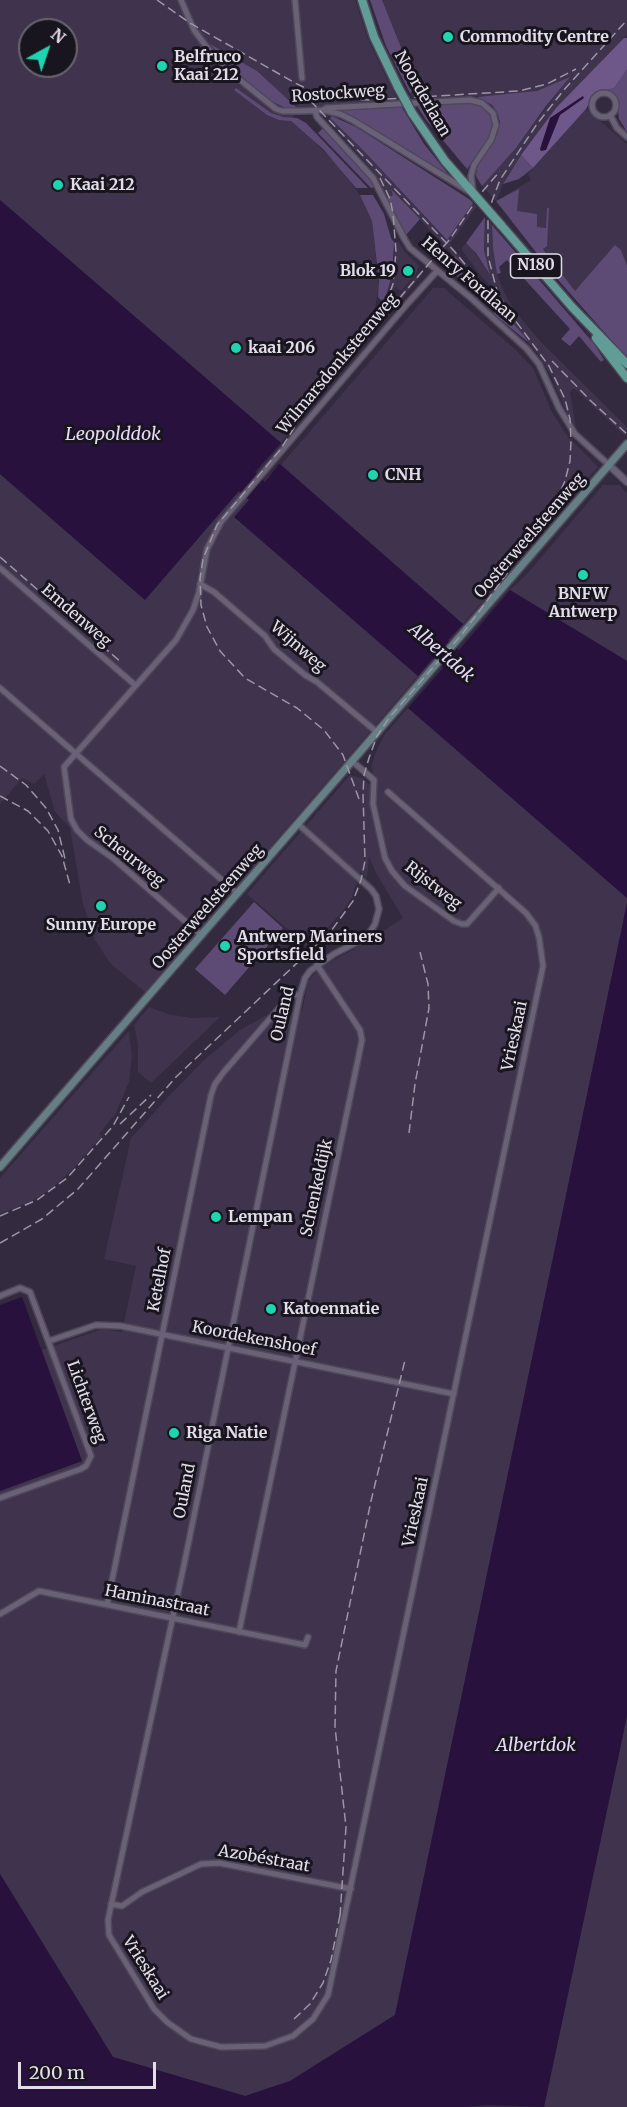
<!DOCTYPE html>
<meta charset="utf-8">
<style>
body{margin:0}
#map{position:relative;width:627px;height:2107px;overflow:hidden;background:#332a3f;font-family:Merriweather,serif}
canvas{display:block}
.north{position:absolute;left:18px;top:18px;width:60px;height:60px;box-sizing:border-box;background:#19151e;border:2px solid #6a6570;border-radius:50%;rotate:40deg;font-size:16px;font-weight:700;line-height:24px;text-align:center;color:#e3ddea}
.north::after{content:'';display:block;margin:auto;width:21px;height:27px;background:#1dd5b1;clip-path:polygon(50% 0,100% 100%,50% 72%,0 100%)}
.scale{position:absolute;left:18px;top:2062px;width:138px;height:27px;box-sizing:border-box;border:3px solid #e3ddea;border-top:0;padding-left:8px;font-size:18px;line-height:21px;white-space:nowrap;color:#e3ddea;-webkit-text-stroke:4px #19151e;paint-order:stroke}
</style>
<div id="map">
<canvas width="627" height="2107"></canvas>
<div class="north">N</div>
<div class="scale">200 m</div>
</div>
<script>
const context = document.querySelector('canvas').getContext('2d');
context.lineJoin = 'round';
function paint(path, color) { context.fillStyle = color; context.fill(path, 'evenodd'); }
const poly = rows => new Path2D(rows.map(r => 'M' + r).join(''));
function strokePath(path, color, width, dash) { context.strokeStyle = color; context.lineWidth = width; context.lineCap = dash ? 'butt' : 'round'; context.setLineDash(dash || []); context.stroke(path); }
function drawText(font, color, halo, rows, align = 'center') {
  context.font = font + ' Merriweather,serif'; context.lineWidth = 6; context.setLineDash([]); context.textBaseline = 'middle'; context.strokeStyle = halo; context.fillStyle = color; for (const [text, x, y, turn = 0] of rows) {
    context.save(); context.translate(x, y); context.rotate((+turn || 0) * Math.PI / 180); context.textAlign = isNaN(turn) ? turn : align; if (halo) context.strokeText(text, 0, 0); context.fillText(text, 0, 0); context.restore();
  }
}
const built = poly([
 [0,0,355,0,369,42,398,101,297,108,291,121,311,138,342,170,360,195,372,221,379,288,375,307,365,328,368,330,380,311,388,293,394,265,394,242,399,242,405,252,419,266,416,274,401,291,395,287,384,313,418,274,420,277,281,443,0,200],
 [30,30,66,30,66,66,30,66],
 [382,0,627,0,627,35,556,109,521,155,505,180,496,201,482,186,516,148,569,77,547,88,524,94,414,100,410,93,418,84,413,77],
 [586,109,627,144,627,351,575,291,504,196,531,180,528,174],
 [330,118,361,148,446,240,473,203,476,207,450,244,499,302,493,288,480,275,461,249,466,243,471,247,489,274,484,250,486,218,492,225,493,248,497,274,505,294,513,309,541,342,627,427,625,436,574,388,570,392,576,427,567,413,552,377,539,355,447,248,436,259,433,257,443,244,392,189,393,195,387,198,374,172,328,120],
 [433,288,444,288,517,351,533,368,552,412,568,437,598,467,558,513,551,507,489,594,463,624,281,465],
 [0,474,145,600,238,491,249,500,235,517,418,676,145,992,110,963,95,940,83,904,70,828,55,812,44,774,34,784,22,778,0,804],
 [603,485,619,485,627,493,627,661,510,590,526,575],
 [408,708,627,898,627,903,395,2015,290,2081,245,2096,113,2057,0,1874,0,1491,82,1461,42,1350,102,1329,122,1332,136,1266,104,1259,131,1138,169,1096,204,1060,240,1030,265,1016,302,1011,308,982,314,974,327,964,368,941,403,918,376,873,369,857,367,878,360,872,352,897,344,910,309,948,247,894,350,775,362,778,370,785,373,772,371,767,377,749,385,734],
 [149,1007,168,1014,191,1018,220,1017,151,1083,138,1072,138,1045,134,1025],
 [129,1031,132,1057,129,1082,116,1113,99,1134,102,1136,73,1169,51,1189,30,1202,0,1214,0,1178],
 [627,1716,627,2107,544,2107]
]);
const green = poly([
 [370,0,382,0,413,77,419,84,410,93,386,46],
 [210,44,257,71,297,108,284,107,271,101,226,63],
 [627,70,627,132,619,119,617,99,607,90,614,88],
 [570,77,546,106,516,148,482,186,476,176,477,167,497,135,500,122,497,112,492,105,477,97,537,91],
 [236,88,271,113,283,117,297,118,306,123,368,188,356,188,323,149,291,121,279,120,267,115,234,90],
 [469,102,480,104,488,111,493,125,491,135,467,169,426,120,417,106],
 [401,106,424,144,453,180,340,112,341,110],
 [332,116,356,127,469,199,473,203,447,240,361,148,330,118],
 [323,128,359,165,375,187,371,188,318,133],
 [521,155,533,168,519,179,503,184],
 [391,189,420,219,406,235,387,198,393,195],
 [519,189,517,211,537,214,537,227,546,228,547,208,549,208,547,246,543,249,575,291,615,245,621,250,627,266,627,358,553,274,496,201],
 [360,195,373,195,384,214,391,238,394,242,392,275,384,303,378,297,379,281,372,221],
 [485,217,484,250,490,275,476,253,466,243],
 [492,225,595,345,604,360,601,362,579,336,570,346,561,339,570,329,507,260,499,267,501,273,497,274,493,248],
 [455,256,525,337,528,342,495,315,491,306,453,273,455,270,454,260],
 [254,902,283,928,225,995,195,969]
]);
const forest = poly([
 [624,38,627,38,627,70,614,88,607,90,600,90,594,93,586,109,533,168,521,155,556,108]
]);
const water = poly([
 [583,96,584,98,560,115,546,150,541,151,540,149,550,118],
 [0,200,281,443,255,472,265,482,279,464,281,465,463,624,448,640,459,650,510,590,627,661,627,898,408,708,443,668,432,659,418,676,234,517,249,500,239,491,145,600,0,474],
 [627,903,627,1716,544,2107,488,2105,466,2107,0,2107,0,1874,113,2057,245,2096,290,2081,395,2015],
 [22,1297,82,1461,0,1491,0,1305]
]);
const minor = poly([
 [181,0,194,30,218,62,276,109,282,111,303,111,323,110,326,108,470,100,482,103,493,113,496,125,491,140,474,165,471,176,473,192],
 [295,0,302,78],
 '592 105a12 12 0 1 1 24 0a12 12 0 1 1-24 0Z',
 [323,110,340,114,354,121,470,192],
 [315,111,317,117,373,178,405,240,410,248,471,298,527,349,539,364,559,408,575,434,609,465],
 [610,115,617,128,627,137],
 [0,568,135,685],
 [200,584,214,592,265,636,274,649,305,675,317,682,378,733],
 [0,688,237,893],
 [352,761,374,780,373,804,385,858,392,871,405,886,454,921,462,924,467,924,499,888],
 [298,824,371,889,376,896,379,909,375,924,367,937,334,954,310,971,305,978,300,995,185,1560,108,1920,109,1935,154,2009,167,2022,191,2039,221,2047,265,2046,293,2036,313,2019,328,1995,543,966,539,937,535,925,526,913,388,792],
 [201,935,114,859,87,840,77,830,71,819,64,767,176,640,193,610,199,592,207,549,221,522,408,303,437,271],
 [0,1296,20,1288,30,1292,91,1456,86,1466,81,1469,0,1498],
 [49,1341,96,1325,121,1326,454,1394],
 [107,1605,211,1095,215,1084,223,1073,287,999,292,995,300,995],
 [0,1614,39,1591,305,1645,308,1637],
 [239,1632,362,1040,360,1030,317,965],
 [111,1904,122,1906,142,1892,201,1864,219,1863,351,1889]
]);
const tertiary = poly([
 [609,465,627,482]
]);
const secondary = poly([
 [0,1167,627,444]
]);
const primary = poly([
 [362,0,374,37,398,87],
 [412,113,445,161,473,193],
 [501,225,572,307,627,364],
 [596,338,627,378]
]);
const rail = poly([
 [157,0,190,23,295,83,316,93,337,98,370,100,519,91,547,84,576,69],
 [301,91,455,252,500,307],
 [380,178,390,199,393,213,396,252,393,284,383,311],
 [552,361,592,402,627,434],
 [0,557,122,663],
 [0,766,26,785,46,808,58,830,66,863],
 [0,796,28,811,48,831,62,856,70,885],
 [359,799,343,755,324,730,297,708,245,678,220,651,207,627,201,605,200,579,203,559,217,525,280,450,310,403,450,239,482,192,500,171],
 [120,1124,151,1095],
 [409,1133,415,1084,429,1008,428,984,420,952],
 [0,1216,37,1200,67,1178,113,1126,129,1097],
 [0,1243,42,1219,78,1189,176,1077,331,931,353,901,361,880,365,861,363,794,364,775,369,758,377,736,389,718,463,633,489,598,551,513,565,481,570,461,571,441,570,419,565,399,549,366,509,312,497,291,488,256,488,219,492,201,500,180,537,124,563,91,627,20],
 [340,1916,346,1827,335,1727,336,1671,371,1501,405,1360],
 [294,2019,310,2004,323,1983,331,1960,341,1910]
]);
const primaryBridge = poly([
 [398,87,412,113],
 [473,193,501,225]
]);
const markers = [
 [448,37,6,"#1dd5b1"],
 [162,66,6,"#1dd5b1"],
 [58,185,6,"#1dd5b1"],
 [408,271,6,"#1dd5b1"],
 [236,348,6,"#1dd5b1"],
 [373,475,6,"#1dd5b1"],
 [583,575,6,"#1dd5b1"],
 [101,906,6,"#1dd5b1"],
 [225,946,6,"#1dd5b1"],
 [216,1217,6,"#1dd5b1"],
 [271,1309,6,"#1dd5b1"],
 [174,1433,6,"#1dd5b1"]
];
const shields = [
 [536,266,51]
];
const shieldNames = [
 ["N180",536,266]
];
const poiNames = [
 ["Commodity Centre",460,37],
 ["Belfruco",174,57],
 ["Kaai 212",174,75],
 ["Kaai 212",70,185],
 ["Blok 19",396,271,"right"],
 ["kaai 206",248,348],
 ["CNH",385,475],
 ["BNFW",583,594,"center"],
 ["Antwerp",583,612,"center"],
 ["Sunny Europe",101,925,"center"],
 ["Antwerp Mariners",237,937],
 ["Sportsfield",237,955],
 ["Lempan",228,1217],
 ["Katoennatie",283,1309],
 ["Riga Natie",186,1433]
];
const streetNames = [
 ["Rostockweg",338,94,-4],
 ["Noorderlaan",422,94,60],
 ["Henry Fordlaan",469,280,41],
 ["Wilmarsdonksteenweg",338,364,-50],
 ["Oosterweelsteenweg",530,536,-49],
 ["Emdenweg",76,616,41],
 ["Wijnweg",298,647,41],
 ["Scheurweg",129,857,39],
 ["Rijstweg",433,886,38],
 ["Oosterweelsteenweg",208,907,-49],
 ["Ouland",283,1014,-77],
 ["Vrieskaai",515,1036,-78],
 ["Schenkeldijk",317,1188,-78],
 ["Ketelhof",160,1280,-79],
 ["Koordekenshoef",254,1339,11],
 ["Lichterweg",86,1402,70],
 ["Ouland",185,1491,-79],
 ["Vrieskaai",416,1512,-78],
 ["Haminastraat",157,1601,11],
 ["Azobéstraat",264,1859,10],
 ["Vrieskaai",145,1968,58]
];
const waterNames = [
 ["Leopolddok",113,435],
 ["Albertdok",441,653,41],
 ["Albertdok",536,1746]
];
paint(built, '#3f334d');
paint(green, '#5e4b75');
paint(forest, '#6e5889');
paint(water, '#28123d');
strokePath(minor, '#4f4858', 8);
strokePath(tertiary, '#4f4858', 9);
strokePath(secondary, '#4f4858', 10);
strokePath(primary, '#4f4858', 11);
strokePath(minor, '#6a6077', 5);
strokePath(tertiary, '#6a6077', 6);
strokePath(secondary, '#667f87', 7);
strokePath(primary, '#619d96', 8);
strokePath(rail, '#9d96a6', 1.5, [9, 4.5]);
strokePath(primaryBridge, '#4f4858', 11, []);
strokePath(primaryBridge, '#619d96', 8);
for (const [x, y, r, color] of markers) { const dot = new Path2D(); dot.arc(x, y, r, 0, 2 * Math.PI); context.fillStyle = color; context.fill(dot); strokePath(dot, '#19151e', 2); }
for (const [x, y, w] of shields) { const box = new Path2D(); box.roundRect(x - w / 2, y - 12, w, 24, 4.5); context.fillStyle = '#19151e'; context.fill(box); strokePath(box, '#e3ddea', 1.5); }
drawText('bold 15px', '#e3ddea', null, shieldNames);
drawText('bold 16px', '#e3ddea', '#19151e', poiNames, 'left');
drawText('16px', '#e3ddea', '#19151e', streetNames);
drawText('italic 18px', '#e7daf9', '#19151e', waterNames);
</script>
